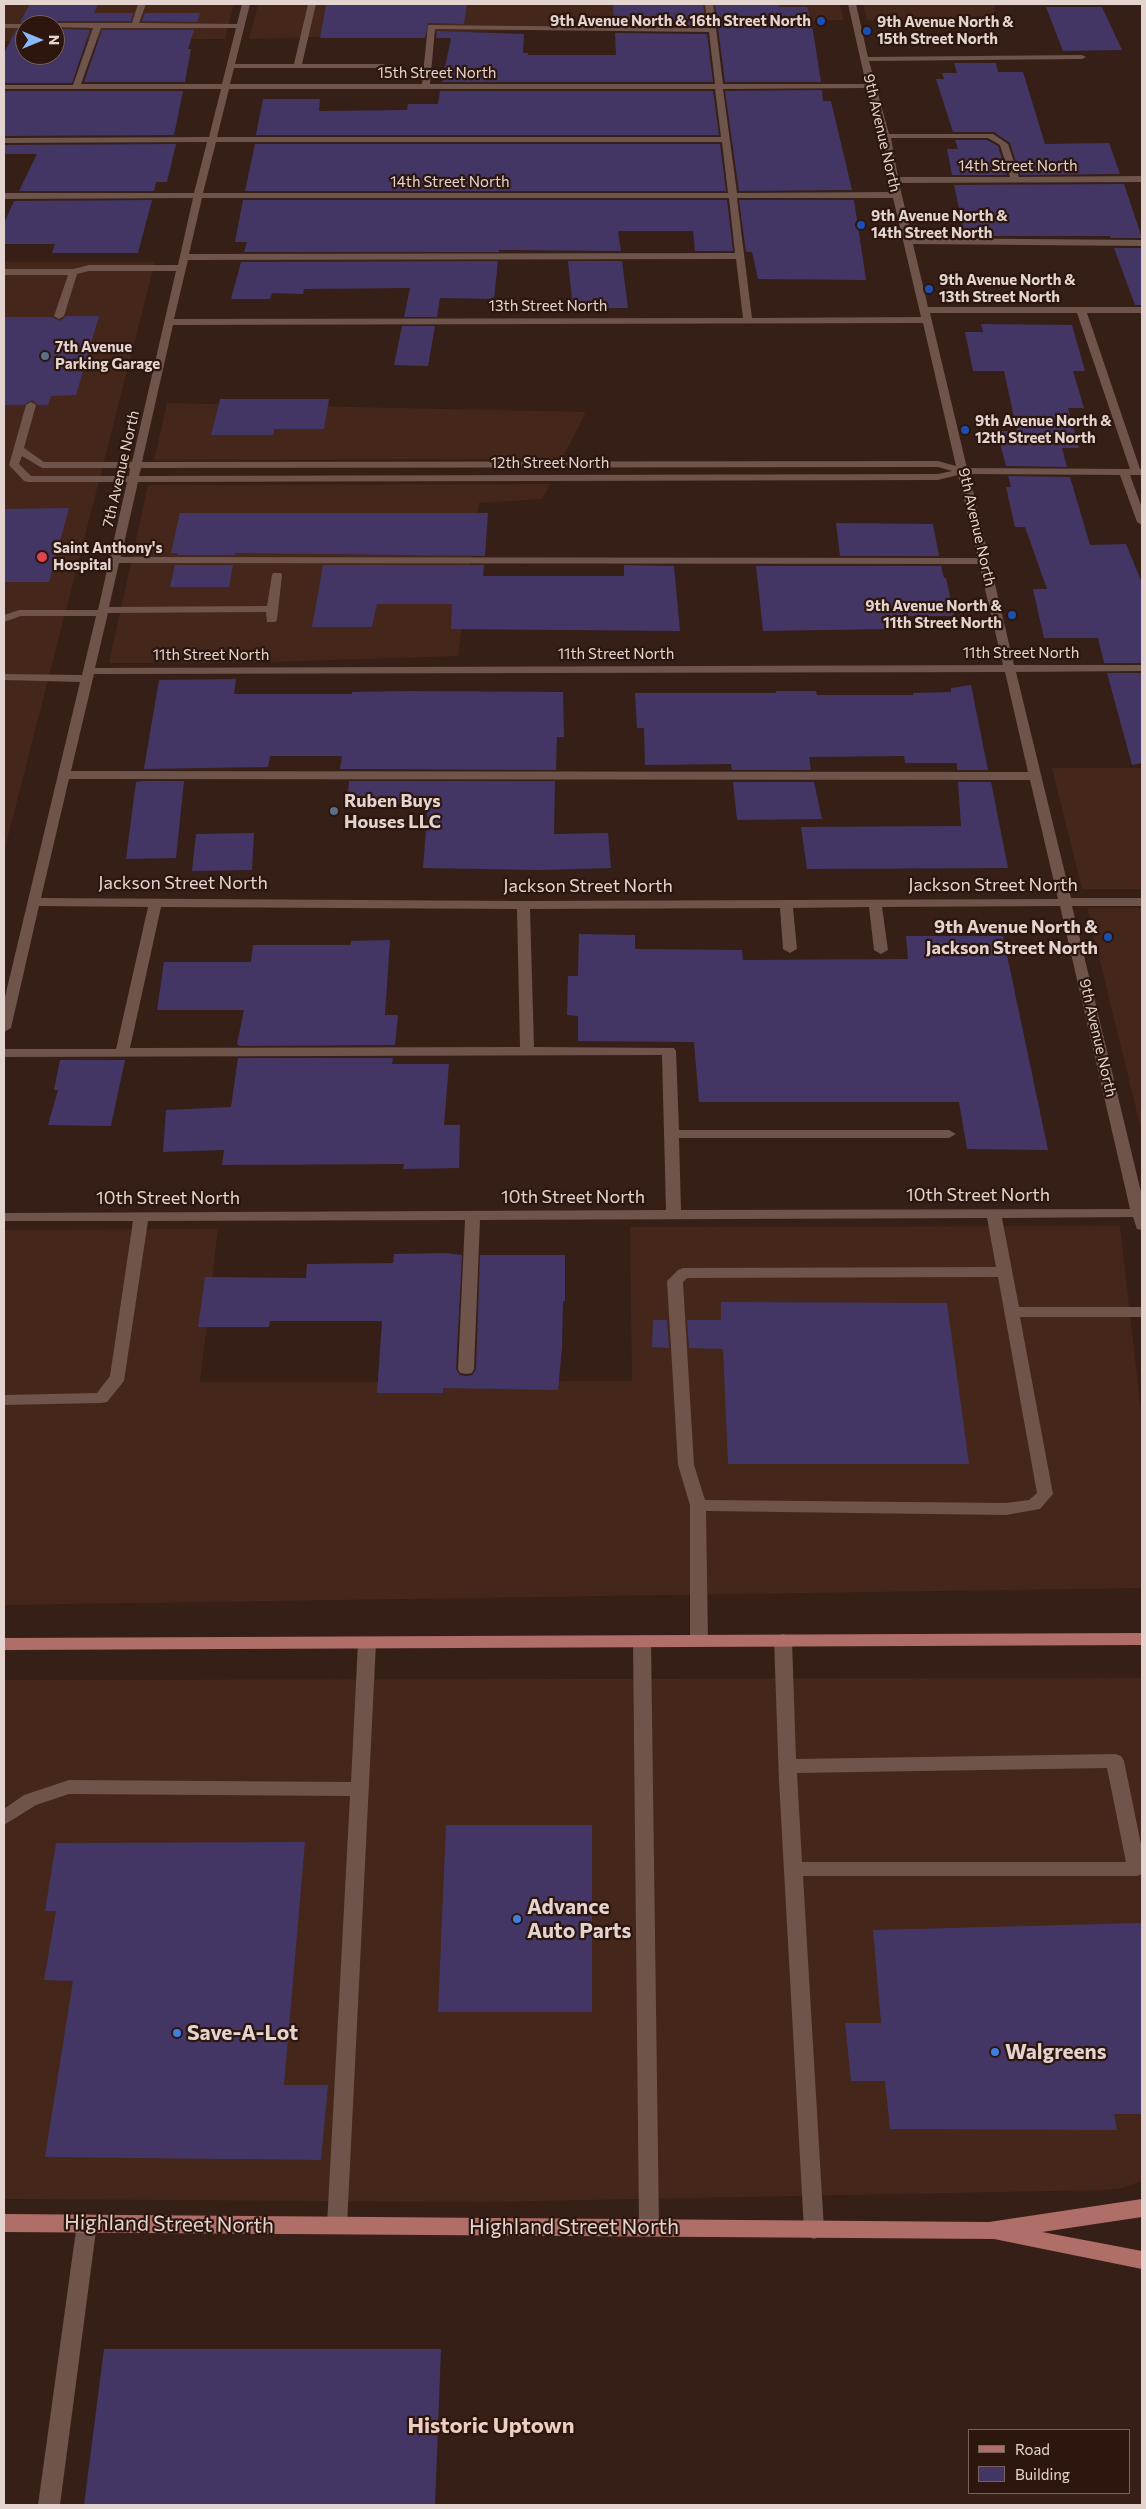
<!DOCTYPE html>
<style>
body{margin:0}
#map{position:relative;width:1146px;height:2509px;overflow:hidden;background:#361f17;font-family:Commissioner,sans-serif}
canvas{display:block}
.frame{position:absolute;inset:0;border:5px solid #e4d4cf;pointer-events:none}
.legend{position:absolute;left:968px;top:2429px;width:162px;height:65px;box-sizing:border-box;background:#2c160e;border:1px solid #76625b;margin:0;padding:6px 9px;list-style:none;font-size:15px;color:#e4d4cf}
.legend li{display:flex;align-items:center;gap:10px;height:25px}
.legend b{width:25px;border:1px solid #76625b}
.north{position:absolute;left:15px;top:15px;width:50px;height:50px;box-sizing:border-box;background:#2c160e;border:1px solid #76625b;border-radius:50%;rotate:90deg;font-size:14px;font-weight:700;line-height:20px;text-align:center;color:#e4d4cf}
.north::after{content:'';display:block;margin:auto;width:18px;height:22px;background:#8bbafc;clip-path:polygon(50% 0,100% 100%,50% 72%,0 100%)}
</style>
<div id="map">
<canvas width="1146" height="2509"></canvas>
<div class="frame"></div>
<ul class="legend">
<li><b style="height:6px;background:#b06e69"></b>Road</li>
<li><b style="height:14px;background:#443664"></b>Building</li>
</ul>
<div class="north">N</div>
</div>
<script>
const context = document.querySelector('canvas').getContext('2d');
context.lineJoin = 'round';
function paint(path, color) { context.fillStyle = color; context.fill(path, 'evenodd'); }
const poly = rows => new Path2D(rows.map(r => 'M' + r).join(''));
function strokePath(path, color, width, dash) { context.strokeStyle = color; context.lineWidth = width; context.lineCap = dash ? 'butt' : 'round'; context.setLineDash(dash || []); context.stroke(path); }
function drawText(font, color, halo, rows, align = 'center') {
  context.font = font + ' Commissioner,sans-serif'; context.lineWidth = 4.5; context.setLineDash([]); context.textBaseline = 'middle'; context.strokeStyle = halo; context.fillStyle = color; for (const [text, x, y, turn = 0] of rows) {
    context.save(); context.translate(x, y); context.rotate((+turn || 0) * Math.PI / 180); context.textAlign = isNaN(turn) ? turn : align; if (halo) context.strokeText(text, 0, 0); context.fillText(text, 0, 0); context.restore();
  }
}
const built = poly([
 [4,4,234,4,225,39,55,40,55,25,25,25,25,41,4,41],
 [258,4,840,4,844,20,249,39],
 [863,4,995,4,994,16,867,20],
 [4,262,155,262,4,852],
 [167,403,586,412,562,459,154,460],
 [550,484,542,499,479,503,458,656,241,663,109,663,148,485],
 [1052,768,1142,768,1142,889,1082,889],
 [1087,908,1142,908,1142,1133],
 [1120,1226,1142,1420,1142,1588,4,1605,4,1230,218,1229,200,1382,441,1382,632,1381,630,1227],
 [1142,1678,1142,2181,1122,2188,1104,2190,484,2202,4,2199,4,1680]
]);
const building = poly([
 [30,4,98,4,94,13,133,13,131,21,52,21,49,25,30,25,20,22],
 [332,4,467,4,464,24,428,23,425,38,320,38,326,5],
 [613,4,703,4,706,26,614,25],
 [715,4,778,4,779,7,807,7,812,25,821,82,725,82],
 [1046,7,1102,7,1122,50,1063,51],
 [145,13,200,13,197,22,142,21],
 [55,29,90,30,72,83,4,83,4,53,16,30,25,30,25,55,55,55],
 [102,30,194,30,188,49,191,49,185,82,84,82],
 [437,31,524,34,523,53,528,53,528,55,616,55,615,33,707,34,713,82,442,82,451,38,436,38],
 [954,63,996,63,998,72,1023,72,1045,144,1109,143,1120,174,1020,175,1010,143,994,132,953,132,936,79,944,79,942,73,957,73],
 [822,90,823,101,831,101,852,190,739,191,725,91],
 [4,91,183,91,174,135,4,136],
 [440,91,713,91,719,135,256,135,263,99,320,99,319,111,407,110,408,104,438,104],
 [955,140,987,140,998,146,1007,175,952,175,947,149,958,149],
 [176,144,167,182,156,182,154,191,19,191,37,154,4,154,4,145],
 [255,144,720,144,726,191,245,191],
 [1124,184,1142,238,1111,238,1110,236,965,236,954,185],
 [152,200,138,253,52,253,55,244,4,244,4,223,14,201],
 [243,200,727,200,733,251,695,251,693,231,618,231,621,251,499,250,499,252,244,252,247,242,235,242],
 [739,200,854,200,866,280,758,279,752,252,746,252],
 [1114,248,1142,248,1142,305,1135,305],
 [498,261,494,299,440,298,437,317,404,317,410,288,304,289,303,294,272,293,270,299,231,299,241,262],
 [568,261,622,261,628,308,573,308],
 [66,316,99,316,76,395,51,396,48,405,38,405,32,400,24,405,4,405,4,317,52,317,60,321],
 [981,324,1072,325,1085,371,1073,371,1084,408,1068,408,1079,448,1062,448,1067,467,1006,466,997,431,1017,431,1004,371,973,371,965,332,983,332],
 [402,326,435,326,428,366,394,365],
 [220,399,329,399,324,429,274,429,273,435,211,435],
 [1008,476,1070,477,1090,545,1126,544,1142,583,1142,663,1104,663,1098,638,1044,638,1033,589,1047,589,1025,527,1015,527,1006,487,1011,487],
 [69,508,49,582,4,582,4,509],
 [180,513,488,513,485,556,235,553,235,555,177,555,178,553,171,553],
 [836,523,933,524,939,556,840,556],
 [175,565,233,565,229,587,170,587],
 [323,565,484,565,483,576,624,576,624,565,674,566,680,631,451,629,452,604,377,604,372,627,312,627],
 [756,566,941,566,944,578,946,578,954,616,882,616,885,629,763,631],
 [1107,673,1142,673,1142,763,1132,765],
 [236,679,234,694,352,694,352,692,408,691,563,692,564,737,557,737,556,770,351,769,340,769,342,756,270,756,268,767,144,769,159,680],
 [971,685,988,770,957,770,957,763,905,763,904,756,809,757,811,770,732,770,731,764,645,765,644,728,637,728,635,693,776,693,776,691,816,691,817,695,913,695,913,693,951,692,951,688],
 [142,781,184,781,176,858,126,859,136,782],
 [349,781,555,781,554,834,608,833,611,868,540,870,423,868,428,804,347,804],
 [733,782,814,782,822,819,737,820],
 [958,782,991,782,1008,868,807,869,801,827,961,826],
 [254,833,252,870,192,871,196,834],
 [579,934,635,935,635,949,742,950,743,960,908,959,906,936,1003,936,1048,1150,967,1149,959,1102,699,1102,694,1042,578,1041,578,1016,567,1015,568,976,578,976],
 [390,940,385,1015,398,1015,395,1045,240,1046,237,1044,244,1010,157,1010,164,962,251,962,253,945,351,945,351,941],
 [238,1058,393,1058,392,1064,449,1064,444,1125,460,1125,459,1168,403,1169,404,1164,222,1165,224,1150,163,1152,166,1110,231,1107],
 [60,1060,125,1060,111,1126,48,1125,58,1090,54,1090],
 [445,1253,462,1255,456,1369,460,1375,466,1376,472,1375,476,1369,480,1255,565,1255,565,1301,563,1301,562,1348,558,1390,443,1388,443,1393,377,1393,382,1321,270,1321,269,1327,198,1327,205,1277,306,1278,307,1264,393,1263,394,1254],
 [721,1302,947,1303,969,1464,728,1464,723,1349,689,1348,687,1320,721,1320],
 [653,1320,667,1320,669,1348,652,1347],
 [446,1825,592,1825,592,2012,438,2012],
 [305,1842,284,2085,328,2085,321,2160,45,2157,73,1981,44,1980,56,1911,45,1911,56,1843],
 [1142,1923,1142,2114,1114,2114,1117,2130,890,2129,885,2081,851,2081,845,2023,881,2023,873,1930],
 [104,2349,441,2349,435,2505,84,2505]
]);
const minor = poly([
 [138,4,146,4,139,23,237,24,242,4,250,4,235,64,294,64,308,4,316,4,302,64,383,64,387,66,383,68,234,68,230,84,422,84,428,25,708,28,705,4,713,4,723,84,866,84,848,4,856,4,868,57,1082,55,1086,57,1082,59,869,61,889,134,993,134,1008,144,1019,177,1142,176,1142,182,899,183,912,238,1142,240,1142,246,913,244,928,307,1142,307,1142,313,1087,313,1140,469,1142,469,1142,475,1130,475,1142,508,1142,525,1137,522,1120,475,969,474,1014,665,1142,665,1142,671,1016,672,1071,898,1142,898,1142,906,1072,906,1142,1196,1142,1230,1137,1229,1133,1217,1002,1218,1019,1307,1142,1307,1142,1317,1020,1317,1053,1494,1040,1509,1006,1515,706,1511,708,1641,705,1645,699,1647,693,1645,690,1641,690,1505,678,1465,667,1281,678,1270,683,1268,996,1267,987,1218,480,1220,474,1369,472,1373,466,1374,460,1373,458,1369,465,1220,148,1221,124,1381,107,1402,101,1403,4,1405,4,1395,97,1393,110,1376,133,1221,4,1221,4,1213,666,1210,662,1055,4,1057,4,1049,116,1049,148,907,39,906,11,1028,4,1032,4,1001,80,682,4,680,4,674,82,675,96,616,21,616,4,622,4,615,19,610,98,610,127,482,28,482,24,481,9,465,26,405,31,402,36,405,24,448,44,462,132,462,176,271,89,271,77,274,64,316,59,319,54,316,68,275,4,275,4,269,73,269,89,265,178,265,193,198,4,199,4,193,194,193,207,142,4,143,4,138,209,137,221,89,4,89,4,85,73,85,93,28,55,27,55,25,51,25,52,23,132,23,138,4],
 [101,28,236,28,222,84,81,84,101,28],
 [435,29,709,32,715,84,430,84,435,29],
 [868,88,882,136,892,192,737,193,723,89,868,88],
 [229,89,715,89,721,137,217,137,229,89],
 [891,138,988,138,1000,145,1010,177,898,177,891,138],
 [216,142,722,142,728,193,203,193,216,142],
 [202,198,729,198,735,253,189,254,202,198],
 [737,198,893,198,921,317,752,318,737,198],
 [736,259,743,318,174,319,188,260,736,259],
 [930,313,1077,313,1130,469,967,468,930,313],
 [923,323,956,466,938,461,142,462,173,325,923,323],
 [22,456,42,468,130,468,129,476,31,476,19,464,22,456],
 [938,467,952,471,938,474,139,476,141,468,938,467],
 [958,475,978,558,121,557,138,482,938,480,958,475],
 [119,563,979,564,1003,665,95,668,108,613,266,612,267,622,275,622,277,620,282,575,281,573,273,573,272,575,267,606,109,607,119,563],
 [1005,672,1028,772,71,771,94,674,1005,672],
 [69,779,1030,780,1058,899,523,901,41,898,69,779],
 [1060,906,1130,1209,681,1210,679,1138,949,1138,956,1134,949,1130,679,1130,676,1051,674,1048,534,1047,530,909,780,908,783,949,790,953,797,949,793,908,869,907,874,950,881,954,888,950,882,907,1060,906],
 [161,907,517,909,520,1047,130,1048,161,907],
 [998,1277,1037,1493,1029,1500,1006,1503,705,1500,694,1465,683,1282,687,1278,998,1277],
 [4,24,25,24,28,25,25,25,25,28,4,28,4,24],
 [783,1634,789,1636,792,1640,796,1759,1115,1754,1121,1756,1124,1761,1142,1849,1142,1874,1137,1876,803,1876,824,2230,821,2236,814,2239,807,2236,804,2230,779,1781,774,1640,777,1636,783,1634],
 [1107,1768,1126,1862,802,1862,797,1773,1107,1768],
 [642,1635,648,1637,651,1641,659,2227,656,2233,649,2236,642,2233,639,2227,633,1641,636,1637,642,1635],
 [367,1637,373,1639,376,1643,347,2225,344,2231,337,2234,330,2231,327,2225,350,1796,69,1794,36,1805,4,1825,4,1809,24,1795,69,1780,351,1782,358,1643,361,1639,367,1637],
 [87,2214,94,2217,97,2223,60,2505,38,2505,77,2223,80,2217,87,2214]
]);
const major = poly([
 [1142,1633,1142,1645,4,1650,4,1638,1142,1633],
 [1142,2199,1142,2217,1042,2232,1142,2251,1142,2269,994,2239,4,2232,4,2214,989,2222,1142,2199]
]);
const markers = [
 [821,21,5,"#1a4fb4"],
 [867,31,5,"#1a4fb4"],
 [861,225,5,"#1a4fb4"],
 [929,289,5,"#1a4fb4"],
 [45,356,5,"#5c6f8a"],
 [965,430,5,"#1a4fb4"],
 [42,557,6,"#e0444e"],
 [1012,615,5,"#1a4fb4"],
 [334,811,5,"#5c6f8a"],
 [1108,937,5,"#1a4fb4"],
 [517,1919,5,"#3f7fe0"],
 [177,2033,5,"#3f7fe0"],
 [995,2052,5,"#3f7fe0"]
];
const farPoinames = [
 ["9th Avenue North & 16th Street North",811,21,"right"],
 ["9th Avenue North &",877,22],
 ["15th Street North",877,39],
 ["9th Avenue North &",871,216],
 ["14th Street North",871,233],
 ["9th Avenue North &",939,280],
 ["13th Street North",939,297],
 ["7th Avenue",55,347],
 ["Parking Garage",55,364],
 ["9th Avenue North &",975,421],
 ["12th Street North",975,438],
 ["Saint Anthony's",53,548],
 ["Hospital",53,565],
 ["9th Avenue North &",1002,606,"right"],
 ["11th Street North",1002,623,"right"]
];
const farStreetnames = [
 ["15th Street North",437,73],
 ["9th Avenue North",882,133,77],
 ["14th Street North",1018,166],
 ["14th Street North",450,182],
 ["13th Street North",548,306],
 ["12th Street North",550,463],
 ["7th Avenue North",121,469,-77],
 ["9th Avenue North",977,527,77],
 ["11th Street North",1021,653],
 ["11th Street North",616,654],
 ["11th Street North",211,655],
 ["9th Avenue North",1098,1038,77]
];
const poiNames = [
 ["Ruben Buys",344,801],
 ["Houses LLC",344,822],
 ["9th Avenue North &",1098,927,"right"],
 ["Jackson Street North",1098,948,"right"]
];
const streetNames = [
 ["Jackson Street North",183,883],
 ["Jackson Street North",993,885],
 ["Jackson Street North",588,886],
 ["10th Street North",978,1195],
 ["10th Street North",573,1197],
 ["10th Street North",168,1198]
];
const nearPoinames = [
 ["Advance",527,1907],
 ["Auto Parts",527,1931],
 ["Save-A-Lot",187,2033],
 ["Walgreens",1005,2052]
];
const nearStreetnames = [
 ["Highland Street North",169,2224,1],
 ["Highland Street North",574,2227]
];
const nearNeighbourhoodnames = [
 ["Historic Uptown",491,2426]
];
paint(built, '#44261b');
paint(building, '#443664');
paint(minor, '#6e544a');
paint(major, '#b06e69');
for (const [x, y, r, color] of markers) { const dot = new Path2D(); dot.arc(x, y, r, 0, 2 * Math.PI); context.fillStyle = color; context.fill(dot); strokePath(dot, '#2c160e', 2); }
drawText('bold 15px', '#e4d4cf', '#2c160e', farPoinames, 'left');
drawText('15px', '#e4d4cf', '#2c160e', farStreetnames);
drawText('bold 18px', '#e4d4cf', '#2c160e', poiNames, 'left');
drawText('18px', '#e4d4cf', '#2c160e', streetNames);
drawText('bold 21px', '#e4d4cf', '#2c160e', nearPoinames, 'left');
drawText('21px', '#e4d4cf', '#2c160e', nearStreetnames);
drawText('bold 22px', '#edcec2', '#2c160e', nearNeighbourhoodnames);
</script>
